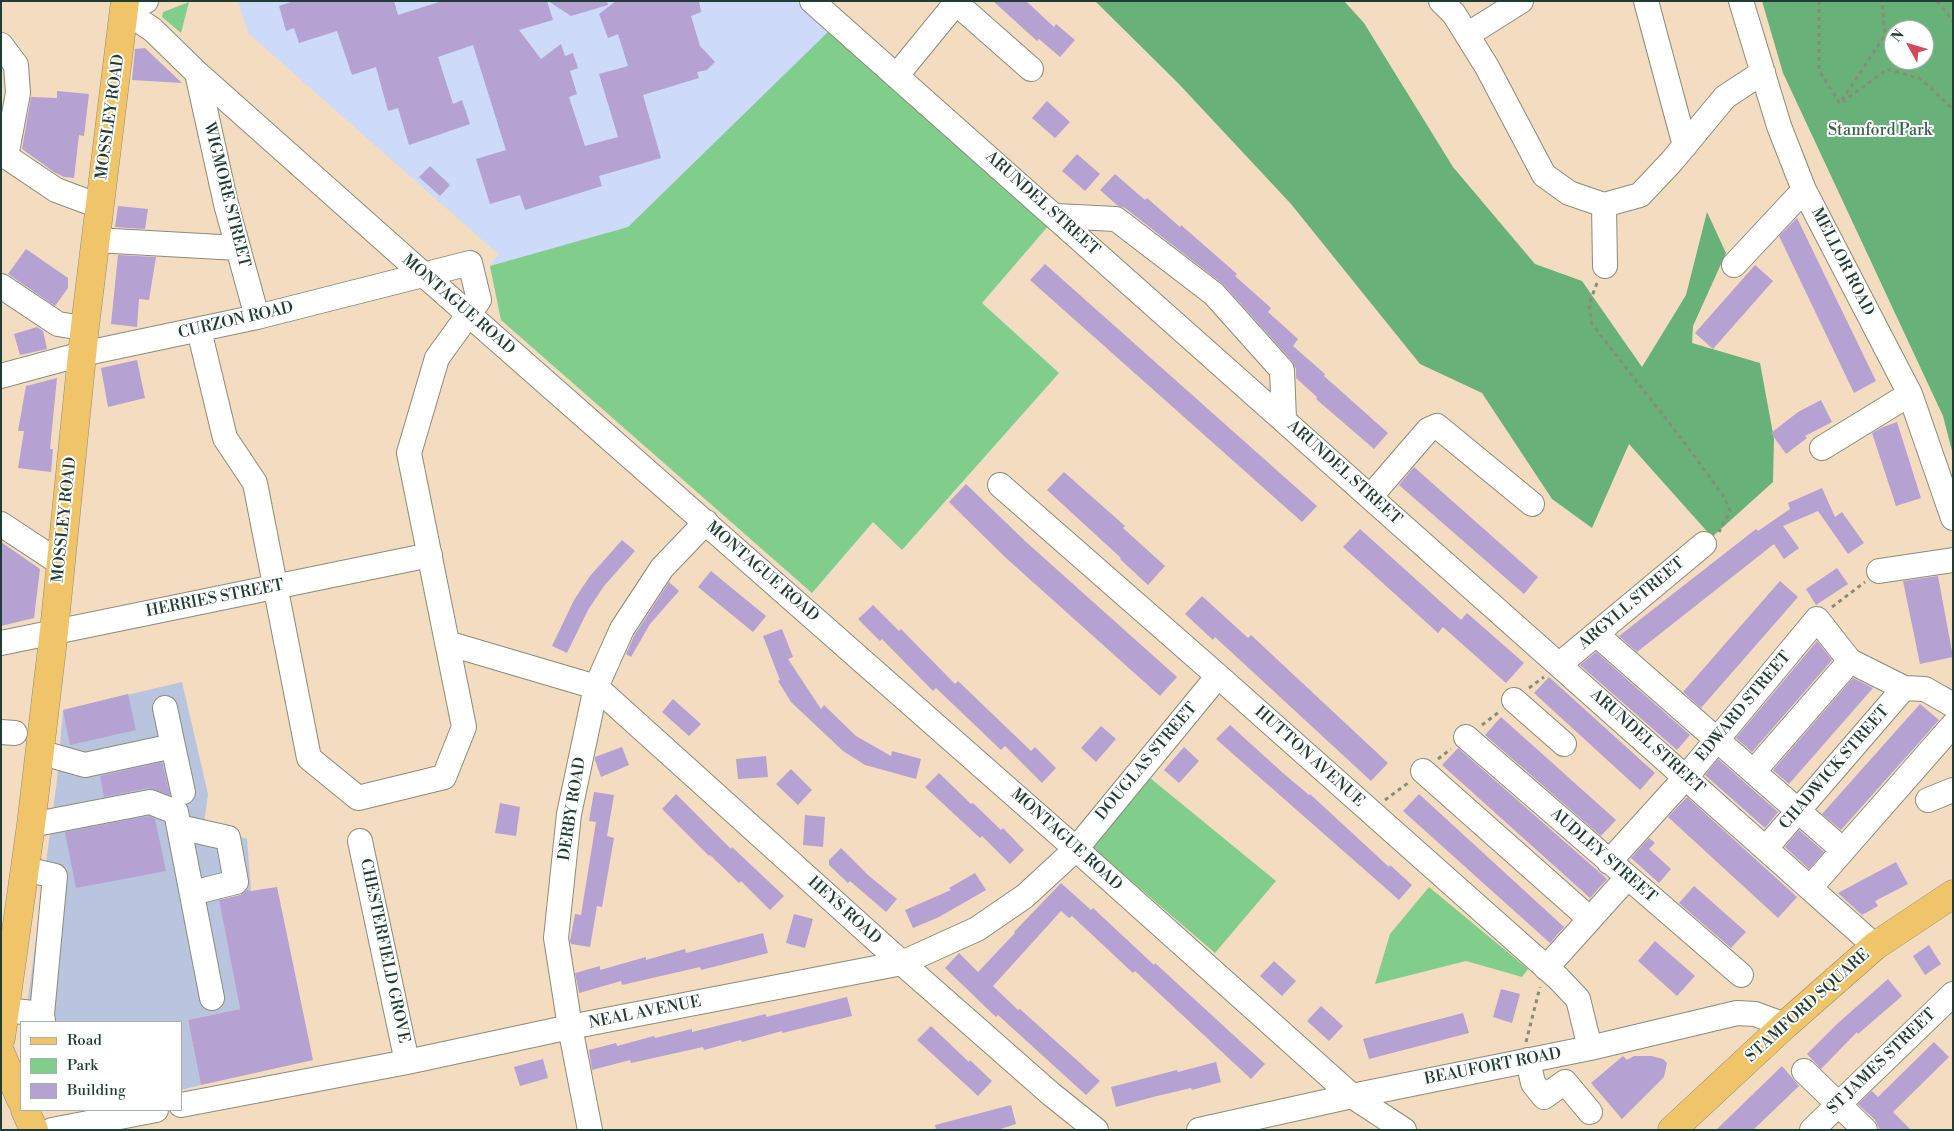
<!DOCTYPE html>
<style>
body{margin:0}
#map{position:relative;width:1954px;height:1131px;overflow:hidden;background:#f4dcc0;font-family:"Libre Bodoni",serif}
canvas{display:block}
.frame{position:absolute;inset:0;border:2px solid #1f3d34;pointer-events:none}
.legend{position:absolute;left:20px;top:1021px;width:162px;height:90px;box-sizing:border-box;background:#fff;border:1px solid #a5b1ae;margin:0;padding:6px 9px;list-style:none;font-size:15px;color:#1f3d34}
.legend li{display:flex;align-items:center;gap:10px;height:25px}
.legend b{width:25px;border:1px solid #a5b1ae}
.north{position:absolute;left:1884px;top:20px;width:50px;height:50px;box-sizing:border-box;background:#fff;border:1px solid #a5b1ae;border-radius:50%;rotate:309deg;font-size:14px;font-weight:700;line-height:20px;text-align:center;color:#1f3d34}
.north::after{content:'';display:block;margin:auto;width:18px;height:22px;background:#d1495b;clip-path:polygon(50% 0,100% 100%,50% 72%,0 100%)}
</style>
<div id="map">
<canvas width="1954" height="1131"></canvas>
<div class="frame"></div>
<ul class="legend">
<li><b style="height:6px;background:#f0c469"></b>Road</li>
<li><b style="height:14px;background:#81ce8c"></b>Park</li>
<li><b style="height:14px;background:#b5a1d2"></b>Building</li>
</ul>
<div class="north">N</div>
</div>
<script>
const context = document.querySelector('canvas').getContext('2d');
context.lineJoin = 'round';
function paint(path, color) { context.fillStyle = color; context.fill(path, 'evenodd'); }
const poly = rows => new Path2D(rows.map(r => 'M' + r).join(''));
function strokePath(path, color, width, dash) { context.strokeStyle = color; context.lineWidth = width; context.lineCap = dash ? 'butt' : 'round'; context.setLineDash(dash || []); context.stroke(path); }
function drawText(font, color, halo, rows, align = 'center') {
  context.font = font + ' "Libre Bodoni",serif'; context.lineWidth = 4; context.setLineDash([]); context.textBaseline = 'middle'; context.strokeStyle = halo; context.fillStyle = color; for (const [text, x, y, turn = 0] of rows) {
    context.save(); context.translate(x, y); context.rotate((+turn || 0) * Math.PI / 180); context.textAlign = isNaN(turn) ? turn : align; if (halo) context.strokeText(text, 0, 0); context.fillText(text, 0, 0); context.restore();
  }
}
const built = poly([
 [238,1,796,1,1049,225,982,303,1059,373,902,550,873,522,812,593,501,320,490,266,498,254,248,33]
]);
const industrial = poly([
 [182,682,208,794,204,824,247,839,251,891,238,888,228,891,219,899,240,1009,188,1020,201,1085,181,1090,181,1022,25,1022,57,780,63,710]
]);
const green = poly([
 [189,2,181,33,162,17,163,12],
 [829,31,1049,225,982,303,1059,373,902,550,873,522,812,593,501,320,490,266,628,227],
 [1144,773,1276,881,1215,953,1086,842],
 [1429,887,1528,969,1522,977,1466,961,1375,984,1390,934]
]);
const forest = poly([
 [1095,1,1344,1,1364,23,1453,167,1535,264,1582,281,1642,367,1686,295,1707,212,1726,253,1693,326,1692,343,1760,363,1774,439,1773,482,1712,537,1629,444,1592,528,1552,499,1482,393,1420,364,1291,204,1178,83],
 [1762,1,1953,1,1953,455,1943,416,1783,73],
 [1894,30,1924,30,1924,60,1894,60]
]);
const building = poly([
 [294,1,394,1,398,15,442,1,547,1,553,20,519,30,541,59,561,44,565,56,573,53,578,68,570,71,577,94,569,97,585,146,618,137,599,74,628,66,618,34,608,38,599,14,616,1,699,1,701,12,691,16,700,46,715,62,707,70,697,72,699,78,643,95,661,158,599,176,602,186,525,210,520,195,490,204,476,159,506,150,473,45,438,57,453,104,462,100,470,124,409,145,398,108,388,111,376,67,352,75,337,31,299,43,294,28,286,31,279,6],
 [548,1,607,1,608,5,571,16],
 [993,1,1026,1,1054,27,1056,24,1075,40,1060,57,1039,39,1037,41],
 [145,48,182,83,132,80,135,49],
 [57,91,89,94,84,136,79,135,74,178,64,177,54,172,22,149,31,97,57,98],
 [1047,101,1070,122,1055,138,1032,118],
 [1077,154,1100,174,1085,191,1062,171],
 [430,166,450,185,440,196,419,177],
 [1115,174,1145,200,1147,198,1180,227,1181,225,1237,274,1235,276,1271,308,1268,312,1298,339,1293,346,1325,374,1324,376,1388,433,1374,449,1316,399,1317,397,1296,378,1296,369,1292,361,1224,285,1125,208,1118,206,1100,190],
 [118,206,148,209,145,229,115,227],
 [1797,218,1876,381,1854,393,1779,236],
 [26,249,68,278,68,288,55,306,8,274],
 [118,255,156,257,149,300,139,299,137,327,111,324],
 [1045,264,1317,506,1302,522,1030,280],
 [1755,265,1773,281,1713,349,1695,333],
 [37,327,43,331,47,349,20,355,14,334],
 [137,360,145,398,108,407,101,368],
 [57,378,50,449,53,449,51,472,18,468,24,431,18,431,26,386],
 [1821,400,1832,422,1805,436,1807,438,1786,454,1771,433,1798,412],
 [1897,422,1921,498,1896,506,1872,433,1883,427],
 [1414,467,1538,577,1524,594,1399,485],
 [1064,472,1125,526,1123,528,1165,566,1148,585,1120,559,1121,558,1047,490],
 [966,484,1025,541,1177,677,1160,696,1006,558,949,502],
 [1822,488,1835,517,1842,512,1864,543,1848,554,1818,511,1783,526,1799,548,1784,559,1774,544,1637,652,1619,636,1756,529,1758,531,1790,509,1788,503],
 [1360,529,1461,620,1467,613,1524,663,1506,683,1443,627,1438,633,1343,547],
 [622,540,635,551,604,586,588,610,567,653,552,646,574,600,590,576],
 [1,542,40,569,34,618,1,626],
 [1837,568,1848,584,1816,605,1806,589],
 [711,571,766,616,753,632,698,587],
 [1938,576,1953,657,1920,664,1903,581],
 [1780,581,1798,597,1701,708,1683,692],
 [669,582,679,591,650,624,631,657,626,654,634,636],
 [1202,596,1248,638,1251,635,1388,763,1371,781,1215,637,1213,640,1185,614],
 [873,605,899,631,901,629,955,684,958,681,1031,751,1035,747,1056,768,1042,783,1005,746,1001,750,936,688,933,691,882,639,880,641,858,619],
 [782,629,793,657,788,659,821,709,824,705,856,736,891,756,892,751,921,759,916,779,865,765,843,751,791,702,778,681,780,680,763,636],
 [1817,641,1832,660,1752,752,1736,738],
 [1596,652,1690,735,1677,750,1580,665],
 [1549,677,1655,773,1640,790,1534,693],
 [1853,678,1873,688,1789,784,1773,770],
 [128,694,136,730,70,745,63,710],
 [673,699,701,724,689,736,662,712],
 [1920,704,1939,720,1841,830,1822,814],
 [1501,717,1616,820,1601,836,1485,735],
 [1230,725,1283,773,1309,795,1310,794,1389,867,1390,865,1412,885,1399,900,1216,739],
 [1101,726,1116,739,1096,762,1081,748],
 [622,747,629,765,601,777,595,760,595,757],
 [1184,747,1199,761,1179,783,1164,770],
 [1458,748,1607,879,1590,898,1442,765],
 [766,756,768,777,738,779,736,759],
 [1718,759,1778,812,1765,828,1705,775],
 [162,762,170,795,148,788,104,797,100,776],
 [791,769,812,790,798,805,776,784],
 [939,773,971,804,973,803,1001,830,1003,828,1024,850,1010,864,982,836,980,838,925,787],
 [594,792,614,795,607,836,614,838,602,907,597,906,590,947,571,944,570,941,575,914,581,915,596,822,589,821],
 [676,794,731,849,732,847,784,896,770,910,741,881,739,883,710,855,709,856,662,809],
 [1419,794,1564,927,1550,943,1403,811],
 [1687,797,1797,897,1778,918,1668,817],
 [500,803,520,807,516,836,495,833],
 [805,815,825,817,823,847,803,845],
 [149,816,155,819,166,871,76,888,65,832],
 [1799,830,1824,852,1809,869,1785,847],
 [1649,838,1655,843,1649,849,1671,869,1659,883,1631,858],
 [841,848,868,875,897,899,886,912,850,881,848,883,829,865,829,860],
 [1896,862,1908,884,1875,901,1878,906,1862,915,1838,893],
 [975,873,986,890,939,917,913,928,905,910,951,890,949,888],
 [1061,883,1091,910,1093,908,1154,965,1155,963,1265,1064,1251,1079,1135,971,1133,973,1072,916,1069,918,1061,911,993,986,1018,1010,1020,1009,1100,1081,1086,1095,998,1015,996,1017,945,968,959,953,978,972,1015,933,1014,932],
 [1694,886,1746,932,1731,948,1679,903],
 [277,887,313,1060,201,1085,188,1020,240,1009,219,900,240,895,247,890,251,891],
 [794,914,813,919,805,948,786,943],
 [763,933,768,953,701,970,700,967,622,985,621,981,579,993,575,973,600,966,600,970,646,957,646,960,685,949,686,953],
 [1655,941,1695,976,1677,996,1638,961],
 [1929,945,1941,964,1925,975,1913,956],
 [1274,961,1296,981,1282,996,1260,976],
 [1888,979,1902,996,1858,1034,1857,1032,1821,1069,1807,1054,1838,1023],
 [1501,989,1520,994,1512,1023,1493,1017],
 [847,997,852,1016,782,1033,782,1031,742,1042,741,1040,704,1050,703,1047,631,1063,630,1060,592,1070,589,1050,616,1043,617,1046,654,1036,655,1038,692,1029,692,1032,766,1014,766,1017],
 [1321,1006,1343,1026,1329,1041,1307,1021],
 [1463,1013,1469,1033,1369,1059,1363,1039],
 [931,1026,969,1062,970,1060,992,1081,978,1096,917,1040],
 [1934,1042,1949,1057,1893,1112,1911,1130,1880,1130,1875,1120,1858,1104,1872,1091,1878,1097],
 [1623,1056,1627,1060,1634,1056,1652,1056,1663,1059,1667,1063,1664,1077,1622,1119,1591,1083],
 [543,1059,548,1078,520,1086,514,1067],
 [1216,1062,1221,1082,1192,1090,1191,1088,1153,1097,1116,1107,1111,1087,1177,1070,1178,1072],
 [1782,1066,1799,1086,1753,1130,1716,1130],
 [1011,1105,1016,1124,997,1130,936,1130,935,1125]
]);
const path = poly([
 [1819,1,1819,70,1840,104,1887,69,1921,79,1953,109],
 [1937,1,1953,21],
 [1842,100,1885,35,1882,1],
 [1597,283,1589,304,1592,324,1687,446,1724,497,1730,511,1719,532],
 [1832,607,1865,582],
 [1529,688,1544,677],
 [1482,725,1499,712],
 [1438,759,1451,749],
 [1385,800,1408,783],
 [1526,1042,1540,987]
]);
const minor = poly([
 [812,1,1875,946],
 [1441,1,1454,14,1487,67,1544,175,1569,193,1604,205,1640,195,1672,161,1725,97,1763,72],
 [1646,1,1685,146],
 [1741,1,1779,126,1804,190,1910,394,1953,518],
 [956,3,1031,69],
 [124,10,153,30,197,73,424,275,1076,849,1352,1096,1404,1130],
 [124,10,146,1],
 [1467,35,1521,1],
 [1,45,16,65,18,93,6,157],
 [197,73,226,204,257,317],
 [897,75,956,3,955,1],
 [1,153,56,190,99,206],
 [1604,205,1605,266],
 [1056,216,1116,219,1214,294,1282,370,1284,419],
 [95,240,238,248],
 [1734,265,1804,190],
 [1,286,58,324,70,326,85,326],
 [1,376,82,354,257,317,470,263,479,300,437,358,409,453,464,727,444,777,358,798,309,758,255,483,225,438,199,330],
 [1822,448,1910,394],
 [1000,485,1218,676,1558,978,1578,999,1590,1048],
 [1371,496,1428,430,1437,426,1532,504],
 [1,524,60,563],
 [1879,571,1953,560],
 [1596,634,1843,850],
 [1,643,430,555],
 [447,643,596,687,902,963,1051,1094,1096,1130],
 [1560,664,1704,544],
 [1514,700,1564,744],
 [1,732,15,733],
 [1466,737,1741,975],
 [173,746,183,792],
 [39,752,85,765,173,746,165,708],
 [1423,771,1590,919],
 [1754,771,1850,661],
 [1928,800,1953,790],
 [31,825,150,802,176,812,212,998],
 [179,827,228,838,236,882,192,893],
 [360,841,407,1062],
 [1766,848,1904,688],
 [1609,862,1686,777,1817,619,1850,661,1904,688,1925,689,1953,705],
 [25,869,55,876,42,1014,43,1022],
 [1810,888,1953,725],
 [1546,968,1627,878],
 [5,1010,42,1014],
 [1528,1060,1533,1083,1544,1097,1565,1082,1590,1112],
 [1804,1071,1865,1130],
 [181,1105,407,1062,570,1027,902,963,977,929,1025,896,1076,849,1218,676],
 [52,1130,156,1110],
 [590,1130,570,1027,556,938,569,814,596,687,622,629,662,568,706,522],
 [1199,1130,1352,1096,1590,1048,1737,1013,1755,1014,1785,1025],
 [1812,1130,1953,994]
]);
const major = poly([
 [1,1038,31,825,54,631,85,326,125,1],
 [1,1054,21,1100],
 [25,1110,34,1130]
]);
const highway = poly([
 [1672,1130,1785,1025,1875,946,1953,894]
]);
const streetNames = [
 ["MOSSLEY ROAD",111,117,-82],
 ["WIGMORE STREET",226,195,76],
 ["ARUNDEL STREET",1042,204,42],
 ["MELLOR ROAD",1842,262,63],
 ["MONTAGUE ROAD",458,305,41],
 ["CURZON ROAD",236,321,-13],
 ["ARUNDEL STREET",1344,473,42],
 ["MOSSLEY ROAD",65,520,-84],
 ["MONTAGUE ROAD",762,572,41],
 ["HERRIES STREET",215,599,-11],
 ["ARGYLL STREET",1632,604,-40],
 ["EDWARD STREET",1744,707,-50],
 ["ARUNDEL STREET",1647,742,42],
 ["HUTTON AVENUE",1309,757,42],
 ["DOUGLAS STREET",1147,762,-50],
 ["CHADWICK STREET",1835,768,-49],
 ["DERBY ROAD",573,809,-81],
 ["MONTAGUE ROAD",1066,840,42],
 ["AUDLEY STREET",1603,856,41],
 ["HEYS ROAD",844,911,42],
 ["CHESTERFIELD GROVE",384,951,78],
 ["STAMFORD SQUARE",1808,1006,-42],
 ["NEAL AVENUE",645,1013,-11],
 ["ST JAMES STREET",1882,1062,-44],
 ["BEAUFORT ROAD",1493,1067,-11]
];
const parkNames = [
 ["Stamford Park",1880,131]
];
paint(built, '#cedafa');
paint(industrial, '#b9c4de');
paint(green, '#81ce8c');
paint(forest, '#68b178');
paint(building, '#b5a1d2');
strokePath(minor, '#8a8c7a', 26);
strokePath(major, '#8a8c7a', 29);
strokePath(highway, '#8a8c7a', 29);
strokePath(path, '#8a8c7a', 3, [4, 4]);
strokePath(minor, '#fff', 24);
strokePath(major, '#f0c469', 28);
strokePath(highway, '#f0c469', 28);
drawText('16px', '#1f3d34', '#fff', streetNames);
drawText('16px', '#38614a', '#fff', parkNames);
</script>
